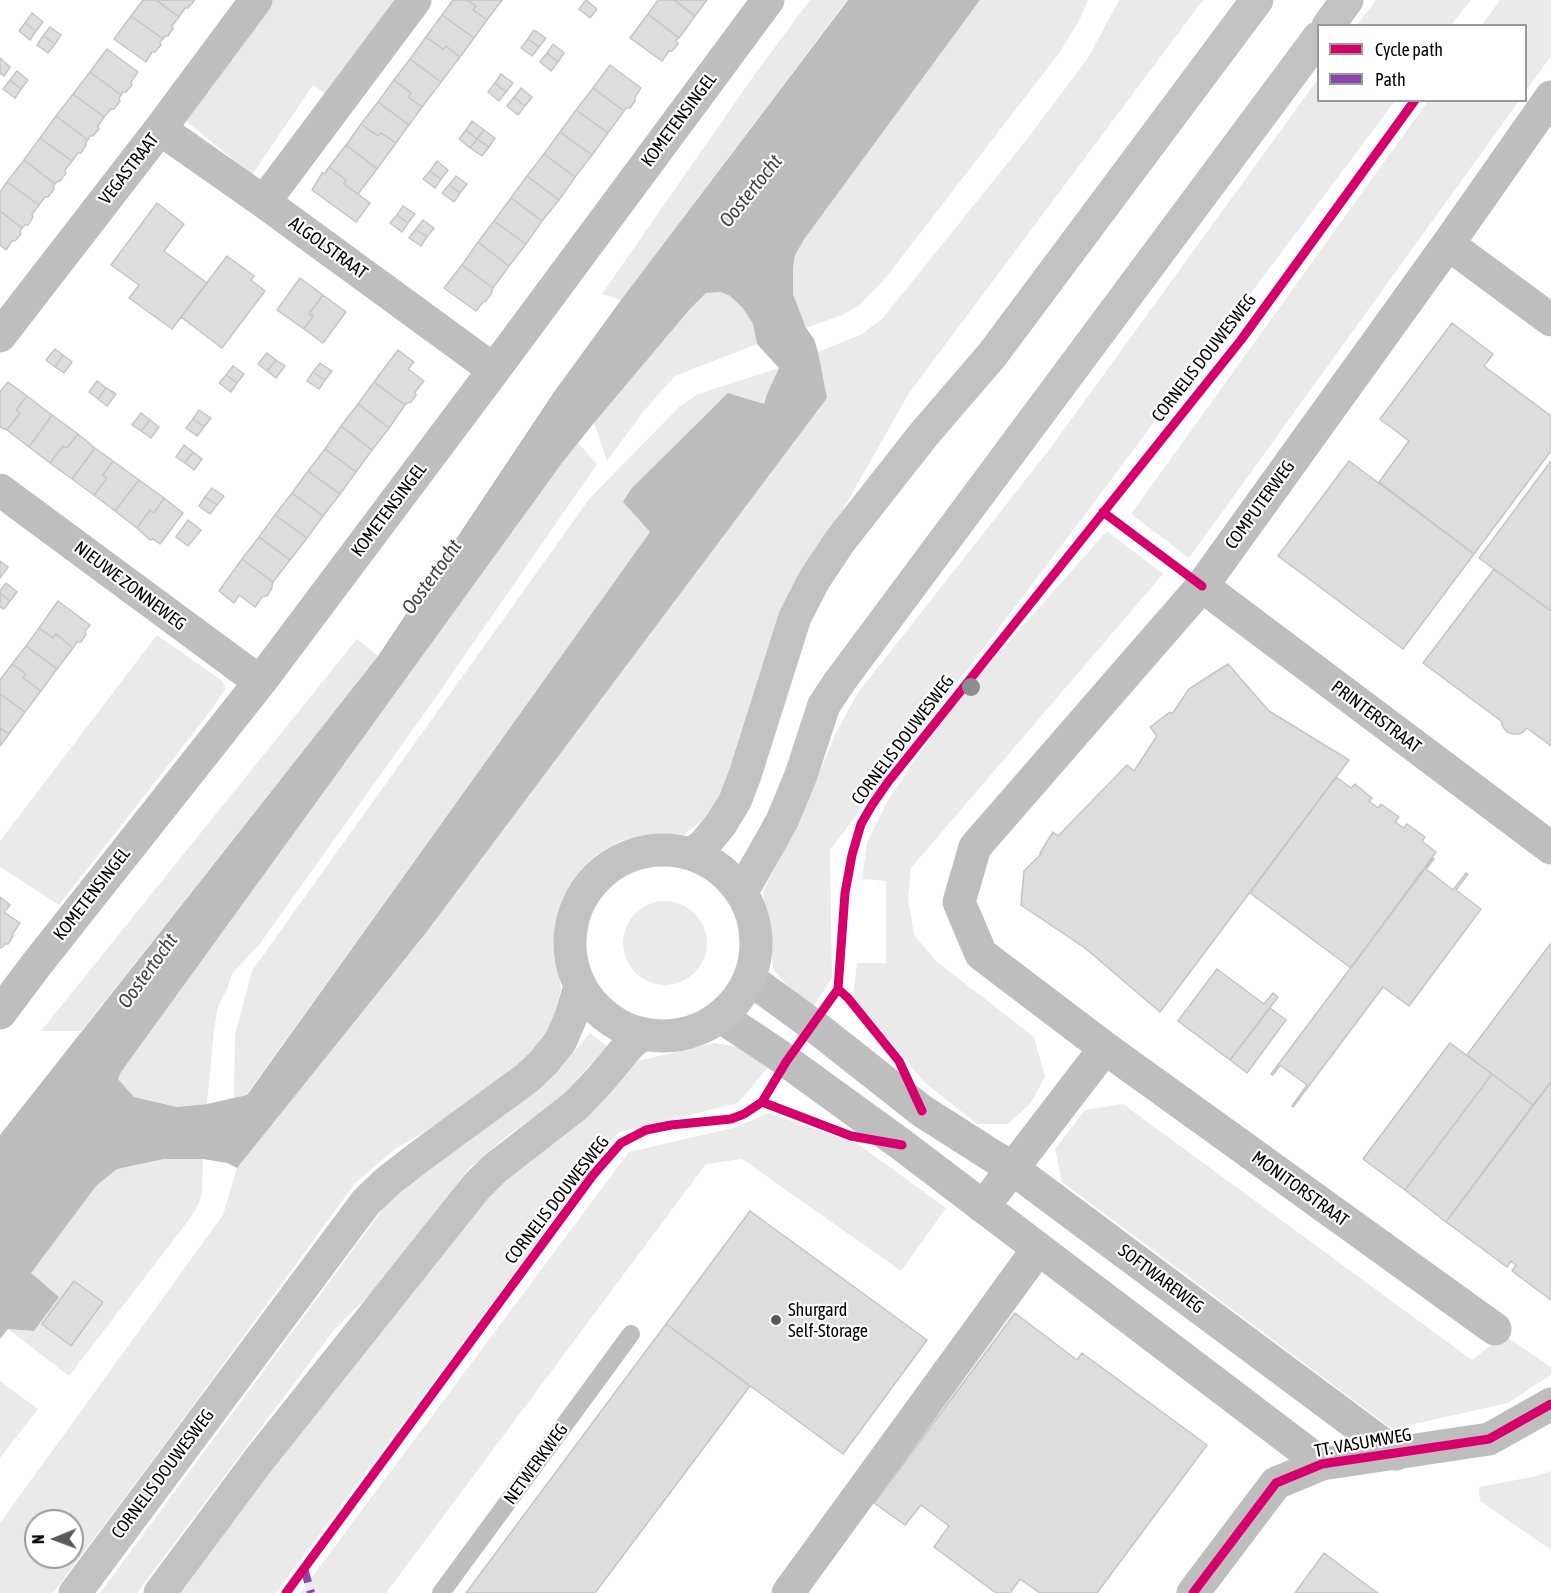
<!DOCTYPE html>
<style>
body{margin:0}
#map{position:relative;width:1551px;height:1593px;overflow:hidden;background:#fff;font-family:"Asap Condensed",sans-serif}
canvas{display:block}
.legend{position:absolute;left:1317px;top:24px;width:210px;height:78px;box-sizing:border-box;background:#fff;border:2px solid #999;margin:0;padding:8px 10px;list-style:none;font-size:18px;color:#000}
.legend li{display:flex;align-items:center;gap:12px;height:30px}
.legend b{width:30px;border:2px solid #999}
.north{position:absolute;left:24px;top:1509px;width:60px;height:60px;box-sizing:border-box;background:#fff;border:2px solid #999;border-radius:50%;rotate:269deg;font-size:16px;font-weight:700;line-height:24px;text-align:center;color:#000}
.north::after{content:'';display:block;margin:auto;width:21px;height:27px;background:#595959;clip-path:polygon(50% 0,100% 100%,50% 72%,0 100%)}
</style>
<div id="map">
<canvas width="1551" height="1593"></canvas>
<ul class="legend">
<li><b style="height:8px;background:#d6006c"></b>Cycle path</li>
<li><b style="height:8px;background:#8e44ad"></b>Path</li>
</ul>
<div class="north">N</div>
</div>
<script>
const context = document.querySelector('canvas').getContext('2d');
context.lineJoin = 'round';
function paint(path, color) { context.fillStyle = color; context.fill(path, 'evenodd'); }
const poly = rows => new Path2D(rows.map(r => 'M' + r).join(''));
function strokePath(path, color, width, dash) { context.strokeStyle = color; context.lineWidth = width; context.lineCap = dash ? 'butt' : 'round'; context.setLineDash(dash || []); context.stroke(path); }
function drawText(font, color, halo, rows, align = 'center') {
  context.font = font + ' "Asap Condensed",sans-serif'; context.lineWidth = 4.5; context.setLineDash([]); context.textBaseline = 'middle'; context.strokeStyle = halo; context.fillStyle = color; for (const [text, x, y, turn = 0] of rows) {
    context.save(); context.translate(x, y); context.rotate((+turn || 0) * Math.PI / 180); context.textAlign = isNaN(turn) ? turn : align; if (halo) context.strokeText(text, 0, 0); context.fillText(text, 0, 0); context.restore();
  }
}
const green = poly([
 [273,0,408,0,334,100,313,85,252,175,186,121],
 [810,0,847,0,621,300,602,294,755,74],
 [980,0,1088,0,1079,21,1060,52,887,276,860,305,842,315,806,328,793,294,793,268,795,255,805,238],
 [1119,0,1203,0,909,393,789,605,737,769,711,814,685,834,671,839,641,836,620,841,598,854,578,874,565,897,557,931,557,961,561,989,555,1015,538,1048,457,1113,395,1149,355,1183,189,1411,53,1593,0,1593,0,1523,223,1215,237,1168,425,934,827,398,818,352,862,334,883,318,1027,139,1088,58],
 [36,1521,72,1521,72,1557,36,1557],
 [1376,0,1471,0,1451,25,1357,25],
 [1500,0,1551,0,1551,56,1526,91,1526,26,1482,25],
 [1318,79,1318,100,1395,101,1074,529,830,850,832,978,810,1012,773,969,763,891,797,825,836,733,857,694,1049,450],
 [1428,101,1519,101,1189,558,1131,514],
 [721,292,730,296,742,307,753,324,757,344,675,376,642,413,607,461,594,423,690,309,706,293],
 [779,368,767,394,764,404,623,502,650,532,246,1095,234,1098,235,1034,252,971,590,498,679,407,698,394],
 [578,443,597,464,431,704,259,945,232,974,228,987,218,1007,214,1030,207,1104,177,1107,134,1097,118,1079,121,1072,562,463],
 [1107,531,1163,574,911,868,908,899,914,935,936,961,1034,1037,1045,1077,1030,1104,1008,1124,977,1124,924,1082,853,996,857,963,886,963,886,881,862,879,867,842,888,800,957,700],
 [157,635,221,680,226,688,209,713,59,905,0,867,0,841],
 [357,639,378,656,81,1031,41,1031],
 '623 943a42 42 0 1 1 84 0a42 42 0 1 1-84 0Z',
 [590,1033,607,1046,556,1102,511,1133,468,1169,386,1278,334,1330,137,1593,100,1593,405,1179,514,1107,552,1078],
 [714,1043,746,1048,770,1065,738,1103,619,1132,276,1593,181,1593,273,1468,475,1200,638,1061],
 [1123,1104,1472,1360,1504,1335,1551,1367,1551,1375,1508,1403,1392,1429,1062,1182,1055,1149,1085,1110],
 [769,1113,858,1144,946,1208,901,1271,742,1159,706,1164,386,1593,300,1593,629,1152,733,1128],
 [164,1159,203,1159,202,1191,199,1203,191,1217,69,1376,8,1329,34,1331,59,1297,30,1273,96,1186,117,1169],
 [0,1381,38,1409,0,1458],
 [1551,1471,1551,1550,1480,1501,1479,1487,1532,1477]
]);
const water = poly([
 [848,0,980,0,805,238,795,255,793,268,793,294,806,328,814,339,818,352,827,398,425,934,237,1168,227,1163,203,1159,164,1159,117,1169,96,1186,31,1273,59,1297,34,1331,8,1329,0,1339,0,1135,378,656,554,392,621,300],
 [721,292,730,296,742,307,753,324,757,344,779,368,767,394,764,404,728,393,631,489,623,502,650,532,247,1095,207,1104,177,1107,134,1097,118,1079,121,1072,562,463,594,423,690,309,706,293]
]);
const building = poly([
 [143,0,156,0,179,17,172,26,173,28,168,36,165,36,163,39,131,16,143,0],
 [156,0,194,0,194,1,188,8,185,8,179,17,156,0],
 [453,0,467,0,476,6,473,10,487,20,474,38,442,15,453,0],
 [467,0,502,0,487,20,473,10,476,6,467,0],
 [586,0,597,9,590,18,579,9,586,0],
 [658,0,674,0,695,16,679,38,648,14,658,0],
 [674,0,707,0,695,16,674,0],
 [32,13,43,22,36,31,25,23,32,13],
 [648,14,679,38,676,40,678,44,672,51,669,51,662,61,630,38,648,14],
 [442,15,474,38,460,57,446,46,443,49,426,37,442,15],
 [131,16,163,39,160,42,161,45,155,52,152,52,146,62,114,39,131,16],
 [25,23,36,31,30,40,19,31,25,23],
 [50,27,61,35,55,44,43,36,50,27],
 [534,30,546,38,539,47,528,39,534,30],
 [43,36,55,44,48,53,37,45,43,36],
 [426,37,443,49,446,46,460,57,441,82,410,59,426,37],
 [528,39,539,47,532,56,521,48,528,39],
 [553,44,564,53,558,62,547,53,553,44],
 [107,49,138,72,131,82,132,85,126,92,123,92,121,95,90,72,107,49],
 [547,53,558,62,551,71,540,62,547,53],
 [0,58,10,67,4,76,0,73,0,58],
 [410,59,441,82,422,107,408,97,411,93,394,80,410,59],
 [610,65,641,88,635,97,635,101,630,108,626,108,624,111,593,88,610,65],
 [17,71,28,80,21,89,10,80,17,71],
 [90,72,121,95,119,98,120,101,114,109,111,109,104,117,73,94,90,72],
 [501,74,513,83,506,92,495,83,501,74],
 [10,80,21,89,15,98,3,89,10,80],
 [394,80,411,93,408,97,422,107,409,125,378,102,394,80],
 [495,83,506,92,499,101,488,92,495,83],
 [521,88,532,97,525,106,514,97,521,88],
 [593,88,624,111,608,133,576,110,593,88],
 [73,94,104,117,98,126,99,129,93,136,90,136,88,140,56,116,73,94],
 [514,97,525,106,518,115,507,106,514,97],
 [378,102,409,125,396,143,381,133,378,136,361,124,378,102],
 [576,110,608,133,592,155,560,132,576,110],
 [56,116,88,140,86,142,86,145,81,153,78,153,72,161,40,138,56,116],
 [472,121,484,130,477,139,466,130,472,121],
 [361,124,378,136,381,133,396,143,377,169,346,145,361,124],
 [466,130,477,139,470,148,459,139,466,130],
 [484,130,495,138,489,147,477,139,484,130],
 [560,132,592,155,575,177,544,154,560,132],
 [40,138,72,161,65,170,66,173,60,181,58,181,55,184,24,160,40,138],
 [477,139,489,147,482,156,470,148,477,139],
 [346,145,377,169,358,194,344,184,346,180,329,167,346,145],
 [544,154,575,177,559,200,527,176,544,154],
 [24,160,55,184,53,186,54,189,48,197,45,197,39,205,7,182,24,160],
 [437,161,448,170,441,179,430,171,437,161],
 [329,167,346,180,344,184,370,203,356,222,312,190,322,173,325,173,329,167],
 [430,171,441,179,435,188,423,179,430,171],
 [456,176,467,184,460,193,449,185,456,176],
 [527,176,559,200,542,221,511,198,527,176],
 [7,182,39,205,32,214,33,217,28,225,25,225,22,228,0,211,0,192,7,182],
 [449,185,460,193,454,202,442,193,449,185],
 [511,198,542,221,526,244,494,221,511,198],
 [157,203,184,224,164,251,207,283,172,329,129,298,139,285,111,265,157,203],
 [403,206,415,214,408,223,397,215,403,206],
 [0,211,22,228,20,231,21,234,15,241,12,241,6,250,0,245,0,211],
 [397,215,408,223,402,232,390,223,397,215],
 [423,220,434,228,427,237,416,229,423,220],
 [494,221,526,244,509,266,478,242,494,221],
 [416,229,427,237,421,246,409,238,416,229],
 [478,242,509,266,493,288,462,265,478,242],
 [227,256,254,276,251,280,265,291,222,348,181,317,227,256],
 [462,265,493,288,491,294,486,301,483,302,476,311,444,288,462,265],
 [300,278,323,295,309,314,313,316,304,329,277,310,300,278],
 [323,295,346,312,323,343,304,329,313,316,309,314,323,295],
 [1452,323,1493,354,1484,366,1551,416,1551,451,1474,554,1379,482,1409,441,1380,419,1452,323],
 [55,349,63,355,55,367,46,360,55,349],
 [398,350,414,362,408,369,424,381,415,392,416,395,411,402,407,403,405,405,374,382,398,350],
 [267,353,276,360,267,371,258,364,267,353],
 [63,355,72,362,64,373,55,367,63,355],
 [276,360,285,366,276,378,267,371,276,360],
 [320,363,332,371,325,380,313,372,320,363],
 [233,366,244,374,237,383,226,375,233,366],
 [313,372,325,380,319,389,307,381,313,372],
 [226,375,237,383,231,392,219,383,226,375],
 [97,381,106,388,98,399,89,392,97,381],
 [8,382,27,396,16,410,20,413,7,430,0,427,0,392,8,382],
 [374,382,405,405,389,428,358,404,374,382],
 [106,388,116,394,107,406,98,399,106,388],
 [27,396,52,415,29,447,7,430,20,413,16,410,27,396],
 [358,404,389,428,372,450,341,426,358,404],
 [199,410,211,418,204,427,193,419,199,410],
 [141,413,150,420,141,431,132,425,141,413],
 [52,415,78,434,67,448,63,446,50,463,29,447,52,415],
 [193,419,204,427,197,436,186,428,193,419],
 [150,420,159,427,151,438,141,431,150,420],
 [341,426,372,450,356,472,325,449,341,426],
 [78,434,95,448,72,479,50,463,63,446,67,448,78,434],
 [184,445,193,452,185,463,176,457,184,445],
 [95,448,113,461,103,475,107,478,94,495,72,479,95,448],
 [325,449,356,472,340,494,308,471,325,449],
 [193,452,202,459,194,470,185,463,193,452],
 [113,461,139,480,115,511,94,495,107,478,103,475,113,461],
 [1349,461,1474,554,1403,649,1278,556,1349,461],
 [1551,461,1551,611,1479,558,1551,461],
 [308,471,340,494,323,516,292,493,308,471],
 [139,480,164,498,154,513,150,510,137,528,115,511,139,480],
 [212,488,224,496,217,505,205,497,212,488],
 [292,493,323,516,307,538,275,515,292,493],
 [205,497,217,505,210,514,199,506,205,497],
 [164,498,183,513,160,544,153,539,150,540,137,528,150,510,154,513,164,498],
 [275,515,307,538,290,560,259,537,275,515],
 [188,520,201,530,188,546,176,537,188,520],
 [259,537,290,560,273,582,242,559,259,537],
 [242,559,273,582,272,585,272,588,267,596,263,596,255,607,239,595,234,603,219,591,242,559],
 [0,561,8,567,0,578,0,561],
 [1494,569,1551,611,1551,746,1527,728,1523,732,1518,734,1513,734,1507,732,1503,727,1501,721,1423,663,1494,569],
 [6,583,17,592,10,601,0,593,0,591,6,583],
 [0,593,10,601,4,609,0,607,0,593],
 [58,601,90,625,85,631,86,634,81,642,77,642,73,648,56,634,53,638,39,628,58,601],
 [39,628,53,638,56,634,73,648,57,669,26,646,39,628],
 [26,646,57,669,41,691,23,678,26,674,12,664,26,646],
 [12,664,26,674,23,678,41,691,25,712,0,694,0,680,12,664],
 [1228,664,1269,711,1349,760,1160,1012,1085,948,1021,905,1024,871,1041,854,1040,853,1053,832,1058,836,1127,765,1134,771,1157,736,1150,727,1170,712,1172,714,1189,689,1228,664],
 [0,694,25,712,9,734,0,728,0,694],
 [0,728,9,734,0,746,0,728],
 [1336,777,1351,788,1355,784,1372,798,1369,801,1378,808,1381,804,1399,817,1395,822,1404,828,1407,824,1425,837,1422,841,1436,852,1351,968,1250,893,1336,777],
 [1433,858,1434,859,1426,869,1453,890,1466,873,1468,874,1456,890,1481,909,1409,1006,1383,987,1293,1107,1292,1106,1307,1085,1280,1065,1273,1075,1271,1074,1433,858],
 [0,897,10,905,4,912,20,923,13,933,13,936,8,944,5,944,1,948,0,947,0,897],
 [1551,943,1551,1082,1533,1105,1467,1055,1551,943],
 [1217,969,1264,1004,1273,993,1278,997,1230,1060,1178,1021,1217,969],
 [1270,1008,1286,1020,1247,1073,1230,1060,1270,1008],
 [1450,1043,1492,1074,1405,1190,1363,1159,1450,1043],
 [1492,1074,1533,1105,1446,1222,1405,1190,1492,1074],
 [1551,1082,1551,1300,1512,1271,1516,1265,1511,1261,1507,1267,1446,1222,1551,1082],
 [750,1211,927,1340,843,1454,666,1324,750,1211],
 [74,1281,103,1302,71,1346,42,1324,74,1281],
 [1015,1313,1077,1360,1082,1353,1207,1445,1097,1593,1040,1593,1020,1579,1010,1593,996,1593,934,1547,949,1526,921,1505,905,1525,874,1503,1015,1313],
 [666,1324,750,1386,595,1593,466,1593,666,1324],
 [1324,1553,1368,1586,1378,1593,1295,1593,1324,1553]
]);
const lane = poly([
 [441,1593,631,1334]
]);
const street = poly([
 [160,129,264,202,494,370],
 [264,202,415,0],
 [1448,244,1551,320],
 [0,336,160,129,256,0],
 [0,490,260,682],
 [1202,586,1551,848],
 [750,979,813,1025,922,1111,1013,1169,1396,1454],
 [0,1013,36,965,260,682,494,370,768,0],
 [721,1017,774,1052,902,1145,1322,1464],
 [983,1207,1105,1048],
 [1495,1329,1105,1048,981,954,959,902,975,847,1202,586,1448,244,1551,97],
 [788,1593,1038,1249],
 [1193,1593,1276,1483,1322,1464,1489,1439,1551,1404]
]);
const secondary = poly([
 [1328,26,1347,0],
 '570 943a93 93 0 1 1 186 0a93 93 0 1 1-186 0Z',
 [692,853,703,846,721,824,735,801,745,775,795,617,814,580,840,541,924,434,992,355,1257,0],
 [742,892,782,821,801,775,824,705,840,681,1318,38],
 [75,1593,366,1202,388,1181,419,1157,527,1078,543,1063,560,1042,571,1017,580,986],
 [160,1593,258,1461,476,1187,494,1169,575,1106,599,1081,630,1044,641,1035]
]);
const quiet = poly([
 [304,1568,311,1593]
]);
const cycleway = poly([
 [1103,512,1202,586],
 [838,989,848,998,899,1061,922,1111],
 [762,1102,851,1136,902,1145],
 [286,1593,593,1175,621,1143,646,1130,671,1125,731,1119,744,1114,762,1102,786,1062,838,989,845,893,852,855,861,824,872,805,888,782,1241,340,1415,100],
 [1193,1593,1276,1483,1322,1464,1489,1439,1551,1404]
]);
const trees = [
 [971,687]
];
const markers = [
 [776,1320,6,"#595959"]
];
const streetNames = [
 ["KOMETENSINGEL",679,120,-53],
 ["VEGASTRAAT",129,169,-52],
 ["ALGOLSTRAAT",328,248,36],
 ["CORNELIS DOUWESWEG",1204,358,-52],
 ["COMPUTERWEG",1260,505,-54],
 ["KOMETENSINGEL",389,510,-53],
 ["NIEUWE ZONNEWEG",130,586,37],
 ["PRINTERSTRAAT",1376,717,37],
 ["CORNELIS DOUWESWEG",903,740,-53],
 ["KOMETENSINGEL",92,894,-52],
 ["MONITORSTRAAT",1300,1189,36],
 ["CORNELIS DOUWESWEG",557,1200,-52],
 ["SOFTWAREWEG",1161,1279,37],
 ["TT. VASUMWEG",1363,1443,-10],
 ["NETWERKWEG",536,1464,-54],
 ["CORNELIS DOUWESWEG",163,1474,-53]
];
const poiNames = [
 ["Shurgard",788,1310],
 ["Self-Storage",788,1331]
];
const waterNames = [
 ["Oostertocht",751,191,-51],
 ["Oostertocht",432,577,-54],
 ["Oostertocht",148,971,-54]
];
paint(green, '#eaeaea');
paint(water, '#bcbcbc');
paint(building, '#ddd');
strokePath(building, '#c5c5c5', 1.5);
strokePath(lane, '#bebebe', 18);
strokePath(street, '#bebebe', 33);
strokePath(secondary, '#c2c2c2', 33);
strokePath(quiet, '#8e44ad', 8, [15, 8]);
strokePath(cycleway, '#d6006c', 9);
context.fillStyle = '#8d8d8d';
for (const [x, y] of trees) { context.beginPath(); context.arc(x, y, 9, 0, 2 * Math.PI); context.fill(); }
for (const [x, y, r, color] of markers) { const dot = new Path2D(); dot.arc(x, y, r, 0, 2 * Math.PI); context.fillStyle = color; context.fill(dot); strokePath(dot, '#fff', 2); }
drawText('18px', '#000', '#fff', streetNames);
drawText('18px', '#000', '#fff', poiNames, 'left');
drawText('italic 20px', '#414141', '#fff', waterNames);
</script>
